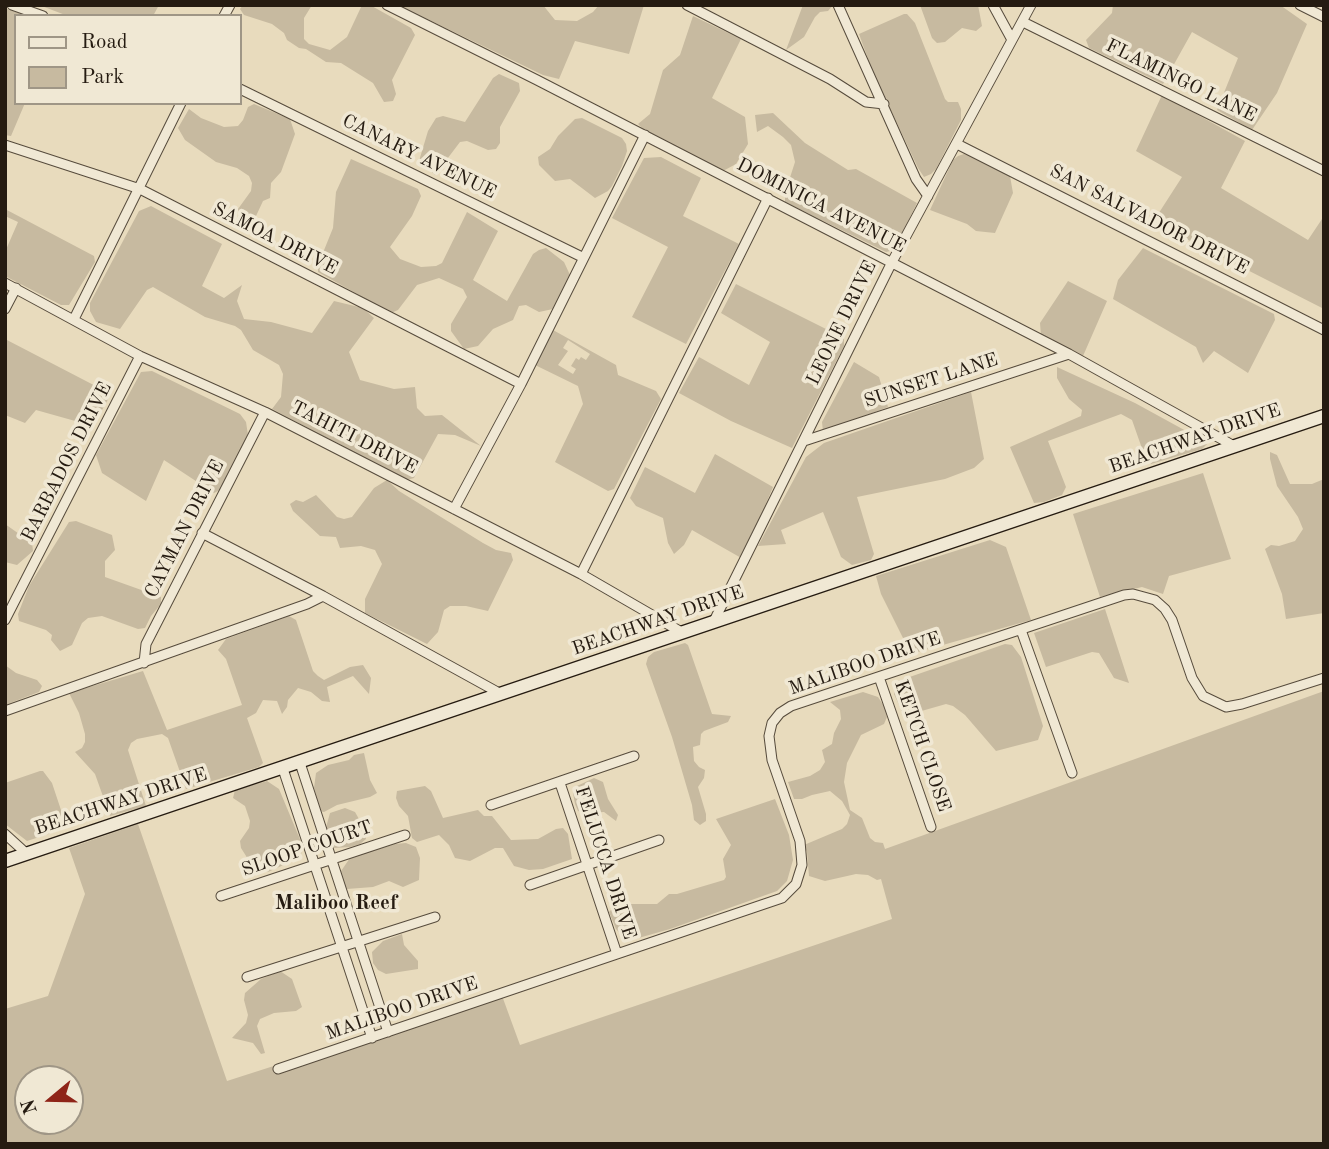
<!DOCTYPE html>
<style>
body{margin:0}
#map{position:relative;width:1329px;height:1149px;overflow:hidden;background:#e8dbbd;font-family:"Old Standard TT",serif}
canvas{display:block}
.frame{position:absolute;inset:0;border:7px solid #251b11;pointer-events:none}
.legend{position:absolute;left:14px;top:14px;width:228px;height:91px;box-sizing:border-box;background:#f0e8d4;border:2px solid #9f9686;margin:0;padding:9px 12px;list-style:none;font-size:21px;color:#251b11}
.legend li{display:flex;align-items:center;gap:14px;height:35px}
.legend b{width:35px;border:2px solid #9f9686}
.north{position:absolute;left:14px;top:1065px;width:70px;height:70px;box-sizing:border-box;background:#f0e8d4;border:2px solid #9f9686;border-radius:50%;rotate:251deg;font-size:19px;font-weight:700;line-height:28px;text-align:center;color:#251b11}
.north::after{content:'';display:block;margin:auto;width:24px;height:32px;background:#8f2418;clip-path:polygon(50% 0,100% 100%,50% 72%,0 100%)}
</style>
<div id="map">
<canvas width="1329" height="1149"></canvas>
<div class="frame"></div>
<ul class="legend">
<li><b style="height:9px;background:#f0e8d4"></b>Road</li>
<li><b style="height:19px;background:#c7baa0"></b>Park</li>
</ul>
<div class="north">N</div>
</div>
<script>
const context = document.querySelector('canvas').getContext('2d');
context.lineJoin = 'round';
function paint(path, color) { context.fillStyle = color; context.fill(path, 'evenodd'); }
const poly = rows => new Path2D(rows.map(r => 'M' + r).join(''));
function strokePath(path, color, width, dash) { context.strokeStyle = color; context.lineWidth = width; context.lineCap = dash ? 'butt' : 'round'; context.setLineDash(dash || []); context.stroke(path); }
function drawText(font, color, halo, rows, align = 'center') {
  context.font = font + ' "Old Standard TT",serif'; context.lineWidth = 7; context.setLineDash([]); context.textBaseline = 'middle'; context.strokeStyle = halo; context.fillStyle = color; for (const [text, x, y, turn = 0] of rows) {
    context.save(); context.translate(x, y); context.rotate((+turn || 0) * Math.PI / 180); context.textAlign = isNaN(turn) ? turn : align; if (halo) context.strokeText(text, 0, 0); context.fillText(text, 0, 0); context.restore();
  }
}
const green = poly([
 [39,5,159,5,153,16,68,16],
 [243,5,312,5,304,18,304,39,309,44,330,50,347,37,362,5,370,5,411,28,415,35,392,80,396,94,393,101,384,102,373,83,341,63,326,62,306,49,299,48,287,40,284,33,272,24,244,15,240,9],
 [398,5,543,5,555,20,577,21,593,12,599,5,644,5,629,54,575,41,559,79,543,75],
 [803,5,833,5,828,11,820,12,815,17,804,37,786,50],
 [920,5,978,5,982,26,976,31,962,28,945,42,937,43,932,38],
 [1113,5,1280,5,1307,24,1277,93,1252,130,1217,110,1238,58,1192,32,1163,84,1089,48,1086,40,1112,13],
 [5,8,27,16,16,16,16,103,25,103,11,136,5,135],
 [904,14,907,14,915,23,945,99,948,102,958,102,961,109,961,120,936,169,931,174,924,177,918,168,872,70,859,34],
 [693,16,741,39,712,98,745,117,748,144,736,164,723,171,648,134,638,124,650,114,663,70,680,55],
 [499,74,519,83,520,91,500,127,500,143,496,149,488,150,467,141,460,142,435,175,419,161,428,131,436,118,443,116,465,122,493,78],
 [1162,95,1245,141,1221,188,1308,240,1324,216,1324,309,1153,222,1182,177,1136,151],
 [254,104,290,119,295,134,281,172,271,183,270,198,263,201,256,216,247,219,240,215,238,209,251,191,252,183,249,176,237,168,216,162,185,140,178,128,189,109,201,118,224,127,238,126,243,120,248,107],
 [773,113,805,143,848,170,856,169,917,203,894,250,886,252,785,202,785,193,795,162,791,145,783,137,768,126,757,132,755,115],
 [582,118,622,138,626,144,627,151,622,166,612,186,608,191,595,198,570,179,555,181,539,165,538,157,550,149,558,136,575,119],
 [964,154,973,156,1010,176,1013,193,995,233,976,231,967,224,930,210,953,160,958,156],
 [661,157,701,178,683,216,739,244,686,344,632,317,668,247,612,218,644,158],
 [351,159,418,189,421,196,412,216,390,247,400,259,421,267,436,266,442,263,467,212,498,231,473,280,507,301,533,254,539,250,546,248,564,262,570,275,553,309,539,312,526,305,519,306,513,320,493,329,478,346,464,349,451,331,451,324,467,297,463,289,439,278,417,285,398,310,391,313,318,272,318,265,333,228,336,192],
 [151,206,222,244,202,286,224,298,242,285,237,301,244,319,271,322,312,333,334,301,363,308,374,318,349,352,360,380,394,389,415,387,417,408,425,416,442,415,481,446,455,435,438,434,414,478,407,480,272,409,281,397,283,374,279,365,253,350,241,330,235,326,205,317,153,287,147,290,120,329,96,322,90,311,90,303,139,211],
 [5,209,94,256,95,262,69,305,61,305,5,276,5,252,18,222,5,216],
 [1143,248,1274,314,1275,320,1248,373,1214,351,1203,363,1196,347,1113,299,1118,280],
 [1068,281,1107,301,1083,356,1041,336,1040,323],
 [736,284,844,338,844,346,792,448,731,421,679,393,699,357,749,385,770,342,721,313],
 [553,330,616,365,618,375,656,391,661,399,614,489,608,491,555,462,583,404,578,386,535,365],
 [568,340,590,354,586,360,581,357,579,360,576,358,571,366,576,369,573,374,558,365,568,351,563,348],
 [5,339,111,394,93,426,36,410,25,423,5,415],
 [854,362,879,377,888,407,823,432,822,422],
 [1057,367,1135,403,1208,443,1202,449,1151,464,1145,457,1132,420,1121,414,1048,441,1066,487,1062,495,1044,502,1034,503,1010,447,1081,416,1082,410,1069,399,1057,378],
 [152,371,240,414,246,422,248,435,222,489,214,493,164,460,146,501,102,473,96,455,141,372],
 [971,392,984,459,974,468,945,479,857,497,874,554,871,560,852,565,841,557,823,512,781,530,786,544,758,546,806,457,824,443],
 [1270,452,1277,455,1290,484,1312,484,1324,479,1324,613,1286,619,1282,594,1265,549,1271,545,1279,546,1295,541,1303,529,1298,517,1277,486,1270,459],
 [715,454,773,487,743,559,692,530,684,545,674,554,668,543,663,518,636,506,630,498,645,467,695,493],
 [1203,473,1231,559,1169,576,1163,594,1142,587,1100,597,1073,514],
 [387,480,399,491,483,543,496,550,511,553,513,560,488,611,466,606,450,606,444,610,438,632,427,644,365,613,365,599,382,564,375,550,361,546,340,548,336,537,320,536,293,511,290,504,296,500,303,502,316,495,337,517,344,519,352,517,374,488],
 [76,521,112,535,115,550,105,561,105,577,161,597,161,604,151,616,145,628,138,629,102,616,88,618,82,623,72,645,60,651,51,640,52,635,46,630,19,621,18,614,29,586,69,522],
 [5,524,32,543,33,551,17,565,5,562],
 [990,540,1006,547,1031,620,911,654,881,594,876,576],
 [1105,609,1129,683,1114,678,1099,653,1092,652,1046,667,1034,633],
 [289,616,296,620,313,671,318,676,324,680,350,667,363,665,371,678,369,694,353,676,327,687,330,702,322,701,311,692,298,688,288,700,287,707,282,714,277,701,263,700,256,713,247,718,263,763,259,767,186,789,168,738,162,734,137,739,131,743,128,750,146,806,110,816,95,774,75,752,82,748,85,742,85,734,79,713,69,693,143,671,167,730,242,705,226,659,218,650,226,639],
 [685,643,688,645,712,714,731,716,728,722,704,731,701,734,700,745,693,747,694,761,699,767,705,770,704,778,698,787,706,814,706,821,700,825,694,820,692,805,672,737,646,664,648,657,654,652],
 [1005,644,1012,645,1021,657,1043,726,1038,740,996,751,965,715,953,706,946,704,904,716,894,694,898,681],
 [5,665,16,673,37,680,42,686,39,692,5,705],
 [1324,691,1324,1144,5,1144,5,1009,48,996,85,894,69,848,138,824,227,1081,501,993,520,1045,892,919,881,879,877,880,868,875,856,874,825,881,809,876,807,852,804,845,842,829,847,824,850,815,842,801,830,791,812,795,802,799,794,799,788,782,810,776,820,770,825,762,822,750,832,744,834,733,841,719,840,710,830,702,863,692,878,697,884,706,887,717,884,724,861,735,847,763,844,782,850,810,862,818,870,838,875,842,883,843,885,849],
 [28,1079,70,1079,70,1121,28,1121],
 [364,753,370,780,377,793,370,797,337,805,324,812,320,811,314,788,316,773,328,765,349,760,354,755],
 [40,771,43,771,52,783,67,828,27,841,5,824,5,783],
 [594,778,603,782,608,799,618,815,616,821,604,812,585,813,578,811,575,804,573,793,577,786],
 [267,781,279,789,302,844,301,857,268,872,259,871,253,867,241,848,240,841,249,828,250,821,245,806,233,798,235,790],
 [425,786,431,791,443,818,478,810,484,816,492,816,511,840,538,839,556,829,563,828,568,834,572,859,543,869,529,870,514,866,503,848,495,848,470,861,455,858,449,845,439,835,417,842,412,838,408,816,399,806,396,798,397,791],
 [775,799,789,835,793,860,787,881,777,891,670,929,635,939,624,938,616,929,609,912,611,910,620,904,657,904,669,894,677,894,724,880,726,877,723,859,731,845,716,819],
 [345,808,355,812,364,828,366,839,360,844,350,847,334,848,325,831,330,813],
 [406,843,416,847,420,858,419,880,403,887,389,881,373,887,347,889,339,874,350,858,395,844],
 [402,934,404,945,418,961,418,969,386,974,378,970,373,963,372,952,383,941],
 [280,971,292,979,302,1007,296,1011,274,1013,260,1019,257,1026,265,1053,261,1054,253,1043,232,1038,246,1023,248,1015,244,1000,245,993,261,979]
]);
const street = poly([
 [12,5,43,16],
 [387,5,537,80,1069,354,1234,446],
 [687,5,830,79,866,102,884,104],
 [838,5,916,179,928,196],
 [993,5,1011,38],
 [1300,5,1324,17],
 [224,16,230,5],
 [1023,22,1324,171],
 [240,89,582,257],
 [957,144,1324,330],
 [5,145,140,189,521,384],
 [5,283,140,356,265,412,581,574,683,633],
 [5,309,16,288],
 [74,319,181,103],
 [804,441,1069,354],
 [454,509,521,384,645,135],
 [202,533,323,596,501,694],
 [581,574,768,198],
 [5,620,140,356],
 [713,623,892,262,1031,5],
 [1021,630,1072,773],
 [144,663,146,644,265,412],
 [879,677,931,827],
 [5,711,307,604,323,596],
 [300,763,388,1032],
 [283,769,372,1038],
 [560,783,617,954],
 [491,805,634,756],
 [5,834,27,854],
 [530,885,659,840],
 [221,896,405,835],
 [247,977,435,917],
 [278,1069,782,898,796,884,802,865,800,841,772,760,769,736,772,723,780,713,791,706,1124,595,1133,594,1155,600,1165,609,1172,620,1192,678,1203,696,1226,707,1242,704,1324,678]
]);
const secondary = poly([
 [5,861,1324,416]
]);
const streetNames = [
 ["FLAMINGO LANE",1181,81,26],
 ["CANARY AVENUE",419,157,26],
 ["DOMINICA AVENUE",821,206,27],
 ["SAN SALVADOR DRIVE",1149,220,27],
 ["SAMOA DRIVE",275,239,27],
 ["LEONE DRIVE",842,323,-64],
 ["SUNSET LANE",931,381,-18],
 ["TAHITI DRIVE",354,438,27],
 ["BEACHWAY DRIVE",1195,439,-19],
 ["BARBADOS DRIVE",67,462,-63],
 ["CAYMAN DRIVE",185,529,-63],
 ["BEACHWAY DRIVE",658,621,-19],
 ["MALIBOO DRIVE",865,664,-19],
 ["KETCH CLOSE",922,746,71],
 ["BEACHWAY DRIVE",121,802,-18],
 ["SLOOP COURT",307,849,-19],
 ["FELUCCA DRIVE",605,863,72],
 ["MALIBOO DRIVE",402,1009,-19]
];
const neighbourhoodNames = [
 ["Maliboo Reef",336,903]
];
paint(green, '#c7baa0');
strokePath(street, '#564b3c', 11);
strokePath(secondary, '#251b11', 15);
strokePath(street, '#f0e8d4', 9);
strokePath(secondary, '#f0e8d4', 12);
drawText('19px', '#251b11', '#f0e8d4', streetNames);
drawText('bold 21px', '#251b11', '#f0e8d4', neighbourhoodNames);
</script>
